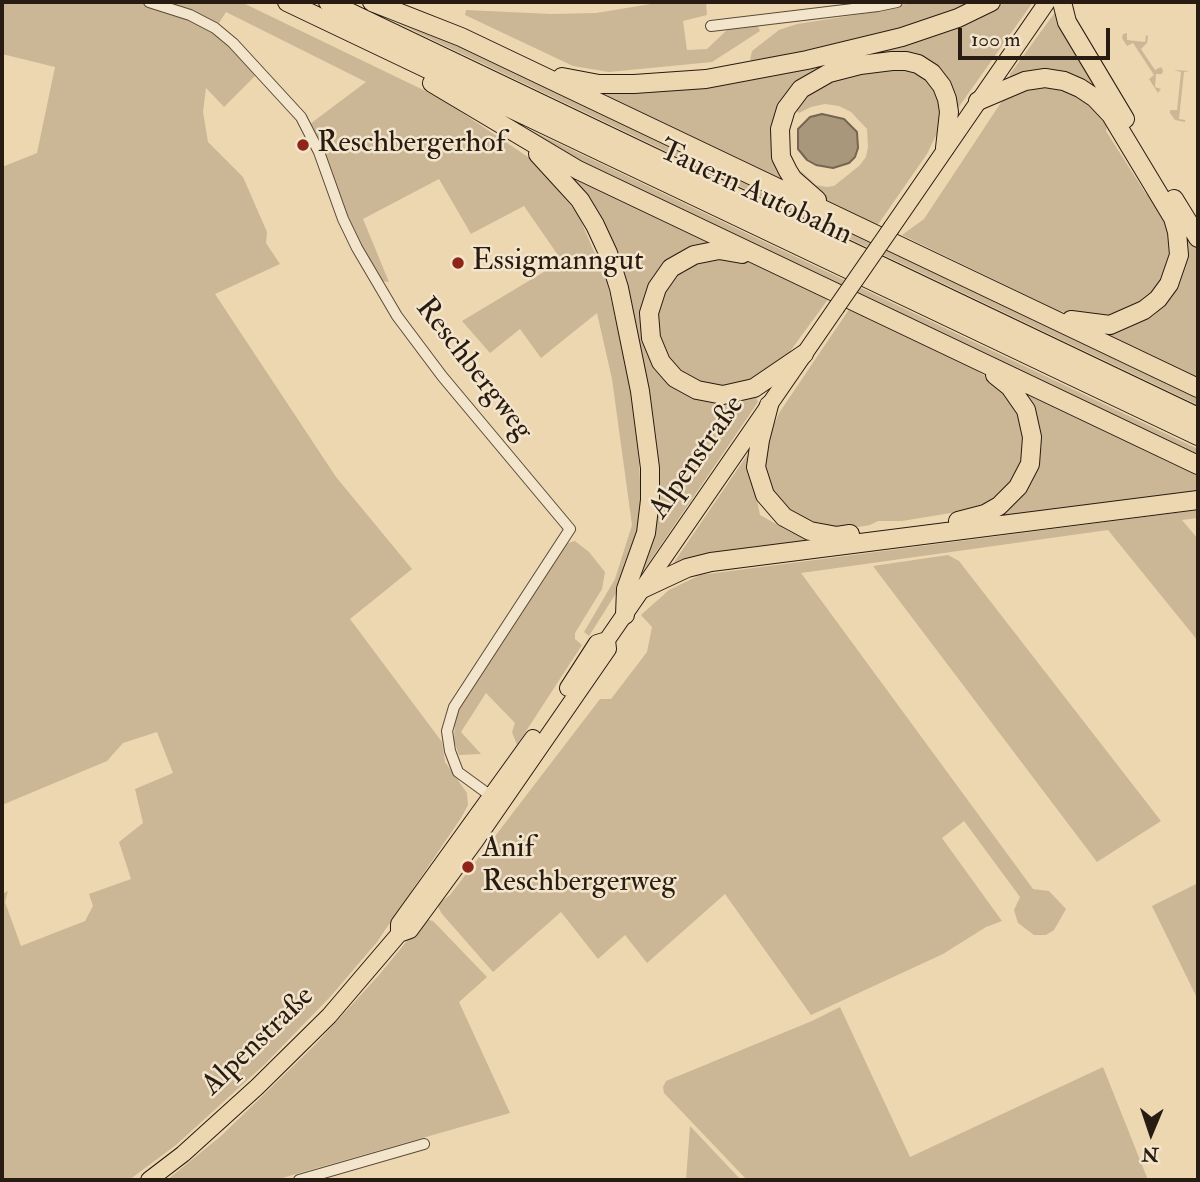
<!DOCTYPE html>
<meta charset="utf-8">
<style>
body{margin:0}
#map{position:relative;width:1200px;height:1182px;overflow:hidden;background:#ecd7b1;font-family:"IM FELL Double Pica",serif}
canvas{display:block}
.frame{position:absolute;inset:0;border:4px solid #281b11;pointer-events:none}
.north{position:absolute;left:1116px;top:1098px;width:70px;height:70px;-webkit-text-stroke:5px #f3e5cc;paint-order:stroke;rotate:182deg;font-size:19px;font-weight:700;line-height:28px;text-align:center;color:#281b11}
.north::after{content:'';display:block;margin:auto;width:24px;height:32px;background:#281b11;clip-path:polygon(50% 0,100% 100%,50% 72%,0 100%)}
.scale{position:absolute;left:958px;top:28px;width:152px;height:32px;box-sizing:border-box;border:4px solid #281b11;border-top:0;padding-left:9px;font-size:21px;line-height:24px;white-space:nowrap;color:#281b11;-webkit-text-stroke:5px #f3e5cc;paint-order:stroke}
</style>
<div id="map">
<canvas width="1200" height="1182"></canvas>
<div class="frame"></div>
<div class="north">N</div>
<div class="scale">100 m</div>
</div>
<script>
const context = document.querySelector('canvas').getContext('2d');
context.lineJoin = 'round';
function paint(path, color) { context.fillStyle = color; context.fill(path, 'evenodd'); }
const poly = rows => new Path2D(rows.map(r => 'M' + r).join(''));
function strokePath(path, color, width, dash) { context.strokeStyle = color; context.lineWidth = width; context.lineCap = dash ? 'butt' : 'round'; context.setLineDash(dash || []); context.stroke(path); }
function drawText(font, color, halo, rows, align = 'center') {
  context.font = font + ' "IM FELL Double Pica",serif'; context.lineWidth = 5; context.setLineDash([]); context.textBaseline = 'middle'; context.strokeStyle = halo; context.fillStyle = color; for (const [text, x, y, turn = 0] of rows) {
    context.save(); context.translate(x, y); context.rotate((+turn || 0) * Math.PI / 180); context.textAlign = isNaN(turn) ? turn : align; if (halo) context.strokeText(text, 0, 0); context.fillText(text, 0, 0); context.restore();
  }
}
const green = poly([
 [2,2,143,2,174,12,215,32,257,74,224,107,206,88,203,112,208,142,243,177,267,232,266,243,280,264,215,294,336,477,412,569,350,619,442,742,445,762,467,793,468,805,461,818,377,942,331,996,265,1064,176,1145,129,1180,2,1180,2,894,8,891,5,902,21,946,85,921,93,906,89,894,131,879,119,842,143,823,135,789,173,773,157,732,123,743,107,761,2,805,2,167,37,153,55,67,2,54],
 [157,2,241,2,440,98,531,159,578,214,607,282,636,412,641,498,634,551,620,587,589,636,584,632,615,579,632,525,612,379,597,313,541,358,520,329,490,353,462,321,562,261,524,206,465,237,471,234,439,179,363,219,389,282,381,281,353,232,319,139,310,124,366,82,226,12,217,26],
 [663,2,706,2,707,15,683,21,687,50,707,49,728,29,758,26,760,31,712,62,609,72,573,66,465,15,466,10,551,14,596,13],
 [913,2,977,2,872,38,758,62,750,60,752,51,779,30,797,24,881,11],
 [1006,2,1033,2,956,111,916,56,789,91,788,185,588,88,652,88,989,12],
 [365,5,402,17,1198,393,1198,405,364,7],
 [1056,11,1097,88,1098,91,1010,80,1010,74],
 [1127,33,1127,40,1145,42,1146,35,1148,36,1147,43,1141,49,1155,70,1161,67,1163,70,1162,74,1156,74,1155,87,1161,89,1158,93,1149,79,1154,75,1133,43,1127,46,1122,38,1123,34],
 [907,68,926,77,940,96,942,123,927,154,877,226,818,196,798,175,801,171,816,185,827,187,834,186,859,166,866,157,868,147,867,129,851,112,839,106,825,104,811,107,799,113,795,110,805,96,826,82,862,71],
 [1174,70,1190,71,1184,72,1179,119,1185,120,1185,122,1175,120,1170,113,1170,110,1177,110,1181,72],
 [1030,84,1074,90,1108,121,1106,131,1146,194,1152,195,1171,230,1171,253,1168,271,1144,303,1117,317,1088,317,1059,311,902,235,924,219,1004,98],
 [499,115,1198,449,1198,460,589,169],
 [555,163,720,242,709,246,646,296,671,383,755,395,758,402,637,580,654,509,627,304],
 [1179,218,1198,252,1198,383,1099,335,1102,330,1130,327,1153,316,1172,297,1181,278,1184,255],
 [717,254,752,261,829,298,783,361,742,385,711,388,677,372,655,335,655,308,666,285,685,264],
 [850,308,967,364,996,383,1018,410,1025,432,1025,455,1018,476,1006,490,975,509,902,521,878,521,870,525,858,527,831,528,812,524,778,505,763,470,768,439,779,413],
 [1025,389,1198,472,1198,494,980,521,1015,503,1027,489,1033,473,1021,393],
 [752,448,752,475,760,515,792,533,804,534,824,542,755,546,668,571],
 [1198,510,1198,518,1182,520,1198,539,1198,641,1108,530,801,573,1033,889,1049,891,1066,909,1054,930,1046,935,1034,935,1018,923,1014,910,1020,897,964,821,942,838,1002,921,986,927,943,954,811,1015,725,894,647,963,625,935,598,959,561,912,493,972,442,914,437,905,450,895,600,699,611,699,647,652,652,627,641,615,669,590,700,575],
 [575,541,589,552,605,572,602,589,575,633,575,639,582,645,517,745,512,732,515,723,486,693,461,732,481,754,459,755,454,741,455,718,465,696,557,557,568,543],
 [948,555,959,561,1161,821,1097,862,873,566],
 [1198,883,1198,1000,1152,906],
 [425,919,433,921,487,977,459,1002,510,1113,275,1180,167,1180,221,1136,315,1045,379,975],
 [840,1007,910,1157,1103,1067,1148,1180,747,1180,664,1093,663,1087,666,1081,812,1021],
 [690,1126,741,1180,686,1180]
]);
const water = poly([
 [822,114,844,119,857,132,858,148,855,157,849,163,833,168,816,165,807,160,798,149,798,129,810,117,822,114]
]);
const street = poly([
 [149,2,190,15,215,28,233,43,301,117,319,152,343,219,357,248,397,316,442,376,570,529,454,707,447,731,450,751,458,772,491,796],
 [711,26,878,6,897,2],
 [299,1180,424,1144]
]);
const primary = poly([
 [892,227,1047,2],
 [568,688,597,643,607,640],
 [399,934,399,924,533,738],
 [149,1180,183,1154,257,1087,329,1016,399,934,410,930,476,840,608,649,607,640,836,308]
]);
const highway = poly([
 [287,2,1198,436],
 [328,2,1198,417],
 [372,2,461,37,1198,388],
 [1062,2,1067,22,1125,119],
 [562,77,599,84,634,84,706,79,807,60,902,37,958,18,991,2],
 [432,83,578,170,1198,465],
 [978,101,1025,81,1045,78,1064,81,1080,88,1095,98,1111,115,1173,218,1177,232,1179,255,1169,284,1158,299,1144,310,1110,325,1071,320],
 [538,154,580,200,595,225,608,253,619,288,640,391,650,468,650,500,646,533,626,589,625,615],
 [1174,199,1198,238],
 [817,200,793,179,788,171,781,157,780,129,786,109,801,89,829,73,860,65,892,61,906,61,918,64,932,73,942,86,947,99,949,112,945,148],
 [742,254,719,250,694,255,671,268,657,288,649,313,651,338,661,362,675,378,697,390,723,395,754,388,804,354],
 [769,405,760,440,756,467,765,495,784,517,810,531,837,536,850,534],
 [958,521,985,514,999,506,1018,487,1030,464,1032,437,1026,410,1010,387,995,375],
 [642,589,687,568,711,562,1198,500]
]);
const primaryBridge = poly([
 [836,308,892,227]
]);
const markers = [
 [303,145,7,"#8f2418"],
 [458,263,7,"#8f2418"],
 [468,867,7,"#8f2418"]
];
const poiNames = [
 ["Reschbergerhof",317,145],
 ["Essigmanngut",472,263],
 ["Anif",482,850],
 ["Reschbergerweg",482,884]
];
const streetNames = [
 ["Tauern Autobahn",755,194,25],
 ["Reschbergweg",473,370,52],
 ["Alpenstraße",698,458,-55],
 ["Alpenstraße",259,1042,-44]
];
paint(green, '#cbb796');
paint(water, '#a9977b');
strokePath(water, '#756551', 2);
strokePath(street, '#594a39', 12);
strokePath(primary, '#281b11', 18);
strokePath(highway, '#281b11', 20);
strokePath(street, '#f3e5cc', 10);
strokePath(primary, '#ecd7b1', 16);
strokePath(highway, '#ecd7b1', 18);
strokePath(primaryBridge, '#281b11', 18, []);
strokePath(primaryBridge, '#ecd7b1', 16);
for (const [x, y, r, color] of markers) { const dot = new Path2D(); dot.arc(x, y, r, 0, 2 * Math.PI); context.fillStyle = color; context.fill(dot); strokePath(dot, '#f3e5cc', 2.5); }
drawText('30px', '#281b11', '#f3e5cc', poiNames, 'left');
drawText('30px', '#281b11', '#f3e5cc', streetNames);
</script>
